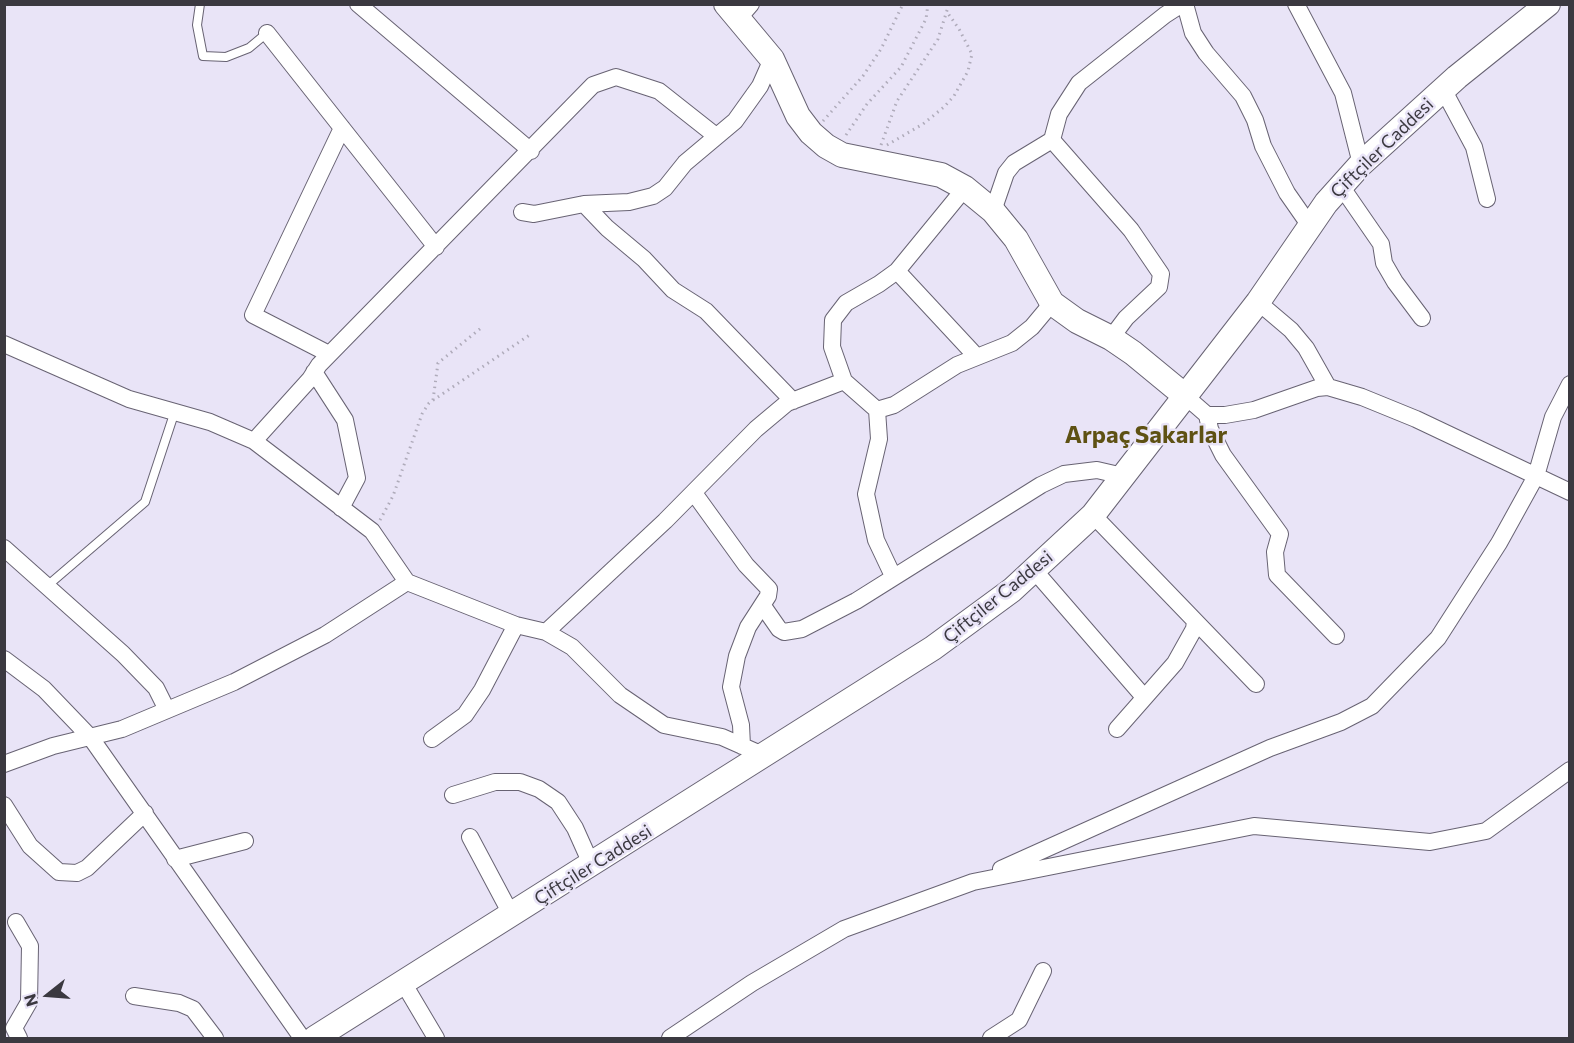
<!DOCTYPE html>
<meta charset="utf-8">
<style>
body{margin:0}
#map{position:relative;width:1574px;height:1043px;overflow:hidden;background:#e9e4f7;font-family:Commissioner,sans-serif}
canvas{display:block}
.frame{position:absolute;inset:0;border:6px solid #3b3940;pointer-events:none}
.north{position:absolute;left:18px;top:965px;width:60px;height:60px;-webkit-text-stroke:4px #e9e4f7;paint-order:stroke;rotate:253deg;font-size:16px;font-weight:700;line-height:24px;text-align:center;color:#3b3940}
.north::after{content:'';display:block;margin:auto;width:21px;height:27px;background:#3b3940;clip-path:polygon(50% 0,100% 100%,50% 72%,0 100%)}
</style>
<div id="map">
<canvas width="1574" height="1043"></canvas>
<div class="frame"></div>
<div class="north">N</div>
</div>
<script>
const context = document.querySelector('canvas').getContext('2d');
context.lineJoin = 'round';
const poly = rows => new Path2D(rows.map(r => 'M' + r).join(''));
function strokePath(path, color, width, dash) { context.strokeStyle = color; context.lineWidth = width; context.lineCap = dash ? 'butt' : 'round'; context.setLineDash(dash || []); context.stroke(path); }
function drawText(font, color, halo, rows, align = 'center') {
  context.font = font + ' Commissioner,sans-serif'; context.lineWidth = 5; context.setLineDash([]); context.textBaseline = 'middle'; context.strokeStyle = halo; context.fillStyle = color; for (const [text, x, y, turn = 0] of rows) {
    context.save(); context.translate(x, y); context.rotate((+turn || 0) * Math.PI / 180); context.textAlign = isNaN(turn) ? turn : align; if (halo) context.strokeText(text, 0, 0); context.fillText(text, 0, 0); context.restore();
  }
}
const path = poly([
 [823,121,863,76,881,49,903,4],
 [846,135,867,104,901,67,926,19,928,4],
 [881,145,897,101,938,39,949,4],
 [887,145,923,124,944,107,954,96,968,71,972,54,959,29,947,12],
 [433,400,438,363,481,328],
 [380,520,393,496,422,414,429,403,531,334]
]);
const lane = poly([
 [200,4,197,25,203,56,226,57,249,48,267,33],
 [47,586,145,502,175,411]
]);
const street = poly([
 [358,4,531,151],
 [1185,4,1193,33,1206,53,1243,96,1255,120,1263,146,1287,193,1310,226],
 [1296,4,1343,93,1361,164],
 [738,19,751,4],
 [267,33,436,247],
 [1443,89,1474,147,1487,199],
 [1341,186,1381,244,1384,263,1395,282,1422,318],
 [584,204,607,228,644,259,673,290,706,311,793,401],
 [993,211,1006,173,1014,163,1052,140],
 [522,212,534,214,584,204,629,202,653,196,665,188,685,163,735,121,760,86,772,59],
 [897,271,976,356],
 [1258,302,1291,330,1306,348,1328,387],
 [1111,338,1126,318,1159,287,1161,274,1131,230,1052,140,1059,114,1079,83,1165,15,1182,4],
 [4,344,129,399,210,422,254,441,372,531,407,582,516,625,546,632,572,647,620,695,664,725,722,737,765,756],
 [329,354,253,315,342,128],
 [314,372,345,420,357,478,341,508],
 [844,381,832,347,833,320,846,303,879,284,897,271,965,188],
 [1184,395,1207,415,1225,415,1254,410,1317,388,1328,387,1362,397,1416,419,1570,492],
 [877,410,879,439,866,494,876,540,893,576],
 [1207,415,1210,429,1223,455,1280,534,1275,552,1277,575,1336,636],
 [254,441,310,379,319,365,593,85,616,77,659,91,716,136],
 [694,493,746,565,769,589,768,596,748,627,737,656,731,687,741,725,742,746],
 [1093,515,1256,684],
 [4,548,123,654,156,688,167,710],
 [1034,570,1144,697],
 [763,606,779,629,784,632,802,629,856,601,1041,485,1064,474,1097,470,1123,476],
 [546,632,665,521,756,429,787,403,844,381,877,410,894,405,957,365,1012,343,1032,327,1052,303],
 [4,659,44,689,91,738,302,1038],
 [1117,729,1175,663,1194,629,1195,621],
 [432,739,465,715,482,690,516,625],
 [4,764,53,746,122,729,234,682,325,635,407,582],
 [453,795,495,782,520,782,539,789,558,802,575,828,592,866],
 [4,805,30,846,59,872,77,873,87,868,145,813],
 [470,837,512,916],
 [175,859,245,841],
 [1001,869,1270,748,1341,722,1372,706,1438,638,1499,543,1536,476,1553,417,1570,384],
 [16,922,30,946,29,1002,14,1028,19,1038],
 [404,984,436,1038],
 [134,996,179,1003,193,1009,215,1038],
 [670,1038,752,983,844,929,973,882,1254,826,1430,842,1486,831,1570,770],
 [991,1038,1019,1020,1043,971]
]);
const secondary = poly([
 [726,4,772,59,798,116,811,133,826,146,842,155,941,175,965,188,993,211,1016,239,1052,303,1077,321,1111,338,1133,353,1184,395],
 [315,1038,933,648,1012,590,1093,515,1258,302,1326,203,1361,164,1457,77,1548,4]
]);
const streetNames = [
 ["Çiftçiler Caddesi",1382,148,-44],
 ["Çiftçiler Caddesi",998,597,-39],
 ["Çiftçiler Caddesi",593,865,-32]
];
const districtNames = [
 ["Arpaç Sakarlar",1146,435]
];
strokePath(lane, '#686373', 10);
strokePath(street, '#686373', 18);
strokePath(secondary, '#686373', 26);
strokePath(path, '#afabba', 3, [1.5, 4.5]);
strokePath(lane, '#fff', 8);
strokePath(street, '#fff', 16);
strokePath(secondary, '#fff', 24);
drawText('18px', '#3b3940', '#e9e4f7', streetNames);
drawText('bold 24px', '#5e5113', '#e9e4f7', districtNames);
</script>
